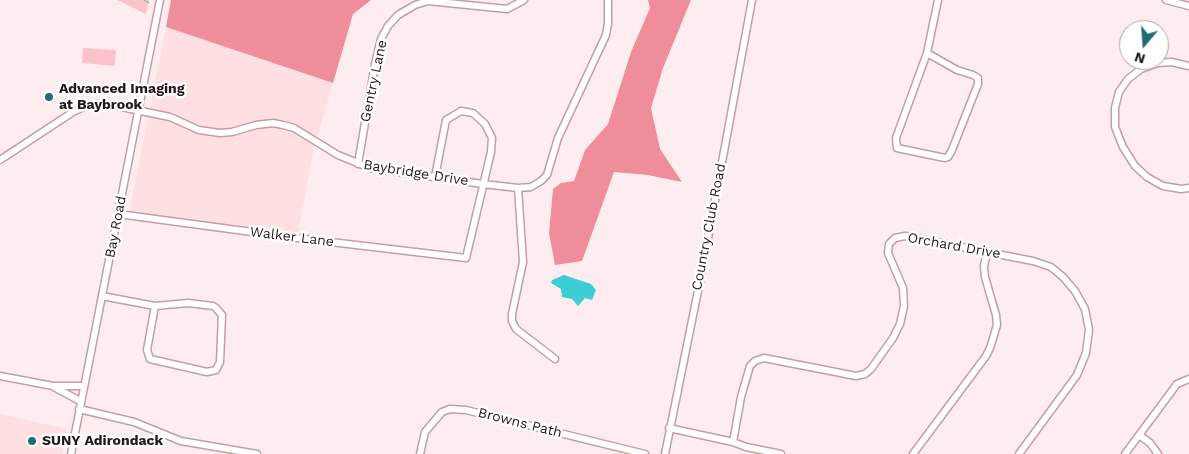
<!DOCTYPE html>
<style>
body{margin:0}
#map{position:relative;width:1189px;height:454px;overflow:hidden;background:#feedef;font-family:"Work Sans",sans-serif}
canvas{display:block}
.north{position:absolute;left:1119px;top:20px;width:50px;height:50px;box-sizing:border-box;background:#fff;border:1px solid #a9a3a3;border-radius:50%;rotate:198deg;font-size:14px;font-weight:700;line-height:20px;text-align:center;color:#27191a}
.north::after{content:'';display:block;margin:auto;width:18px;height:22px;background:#216d70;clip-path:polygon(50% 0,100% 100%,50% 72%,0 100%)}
</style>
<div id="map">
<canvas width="1189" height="454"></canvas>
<div class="north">N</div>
</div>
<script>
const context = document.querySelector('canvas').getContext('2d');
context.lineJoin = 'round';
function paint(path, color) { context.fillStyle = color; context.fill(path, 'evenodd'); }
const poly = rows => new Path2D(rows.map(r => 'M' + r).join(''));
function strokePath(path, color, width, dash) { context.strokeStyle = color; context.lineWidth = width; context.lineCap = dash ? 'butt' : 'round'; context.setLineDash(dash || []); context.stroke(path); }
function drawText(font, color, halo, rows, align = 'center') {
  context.font = font + ' "Work Sans",sans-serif'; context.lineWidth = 5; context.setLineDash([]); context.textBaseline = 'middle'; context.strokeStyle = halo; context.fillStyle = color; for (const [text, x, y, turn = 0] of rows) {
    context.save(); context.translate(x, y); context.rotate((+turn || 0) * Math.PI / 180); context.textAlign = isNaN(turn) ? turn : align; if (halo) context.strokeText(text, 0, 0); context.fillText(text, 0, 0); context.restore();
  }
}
const built = poly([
 [166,27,333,83,314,148,297,238,129,213],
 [0,414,67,429,62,454,0,454]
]);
const green = poly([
 [117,0,149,0,146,14],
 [83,48,116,50,115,66,82,63]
]);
const forest = poly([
 [171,0,371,0,353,14,333,83,166,27],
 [648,0,691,0,663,68,651,108,660,149,682,182,648,175,614,172,582,261,555,265,549,233,553,189,561,183,574,181,585,150,608,124,631,52,650,8]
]);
const water = poly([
 [564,275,591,284,596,290,592,300,585,298,578,306,572,299,562,297,561,289,551,283,552,280]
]);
const stream = poly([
 [144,0,149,3]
]);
const minor = poly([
 [1166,0,1189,6],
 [927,53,957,70,973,75,978,78,978,84,952,150,948,157,945,158,897,148,896,138,927,53],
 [927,53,938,0],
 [1189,66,1171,62,1158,63,1141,69,1128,79,1119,92,1115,108,1115,127,1123,147,1135,166,1147,177,1163,186,1181,189,1189,188],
 [0,160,73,112,86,106,97,104,112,105,170,117,199,130,220,133,232,132,256,125,273,123,283,125,294,128,338,155,370,168,483,184,518,188,531,187,541,181,547,175,558,138,606,35,608,24,608,0],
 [358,164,375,64,381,39,388,26,398,15,415,5,428,1,507,9,524,0],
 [518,188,523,262,512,314,512,321,516,329,555,359],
 [118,214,297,238,466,258,491,152,492,138,485,124,473,113,461,111,446,120,435,177],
 [102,296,155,306,188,303,213,306,216,308,222,315,220,362,216,370,207,372,150,359,147,350,155,306],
 [0,376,53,386,83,386],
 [54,387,80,401],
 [79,409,134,422,181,441,257,454],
 [669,428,733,442,746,447,781,454],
 [1139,435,1150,443,1158,454],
 [733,442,741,397,750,366,755,361,764,358,856,376,865,374,871,369,893,338,900,324,904,306,903,288,888,253,889,244,895,238,905,236,1033,261,1051,267,1063,277,1075,291,1085,309,1089,330,1086,353,1077,375,1019,454],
 [71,454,160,0],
 [420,454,425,432,442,412,450,409,466,410,645,454],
 [665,454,701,276,752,0],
 [913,454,986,356,990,348,997,325,996,315,985,277,984,266,987,252],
 [1125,454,1177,384,1189,379]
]);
const markers = [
 [49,97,5,"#216d70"],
 [32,441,5,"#216d70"]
];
const streetNames = [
 ["Gentry Lane",374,81,-78],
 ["Baybridge Drive",416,173,9],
 ["Bay Road",116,227,-79],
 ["Country Club Road",709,227,-79],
 ["Walker Lane",292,237,7],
 ["Orchard Drive",954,246,10],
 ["Browns Path",520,423,14]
];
const poiNames = [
 ["Advanced Imaging",59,89],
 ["at Baybrook",59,105],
 ["SUNY Adirondack",42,441]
];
paint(built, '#fee0e2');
paint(green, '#fbc3c8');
paint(forest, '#ef8d9a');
paint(water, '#3bced4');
strokePath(stream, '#3bced4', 1);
strokePath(minor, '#c59ea2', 9);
strokePath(minor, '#fff', 6);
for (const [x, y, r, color] of markers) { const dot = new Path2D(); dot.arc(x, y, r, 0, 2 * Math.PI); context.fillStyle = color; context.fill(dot); strokePath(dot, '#fff', 2); }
drawText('14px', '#27191a', '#fff', streetNames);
drawText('bold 14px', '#27191a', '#fff', poiNames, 'left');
</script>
